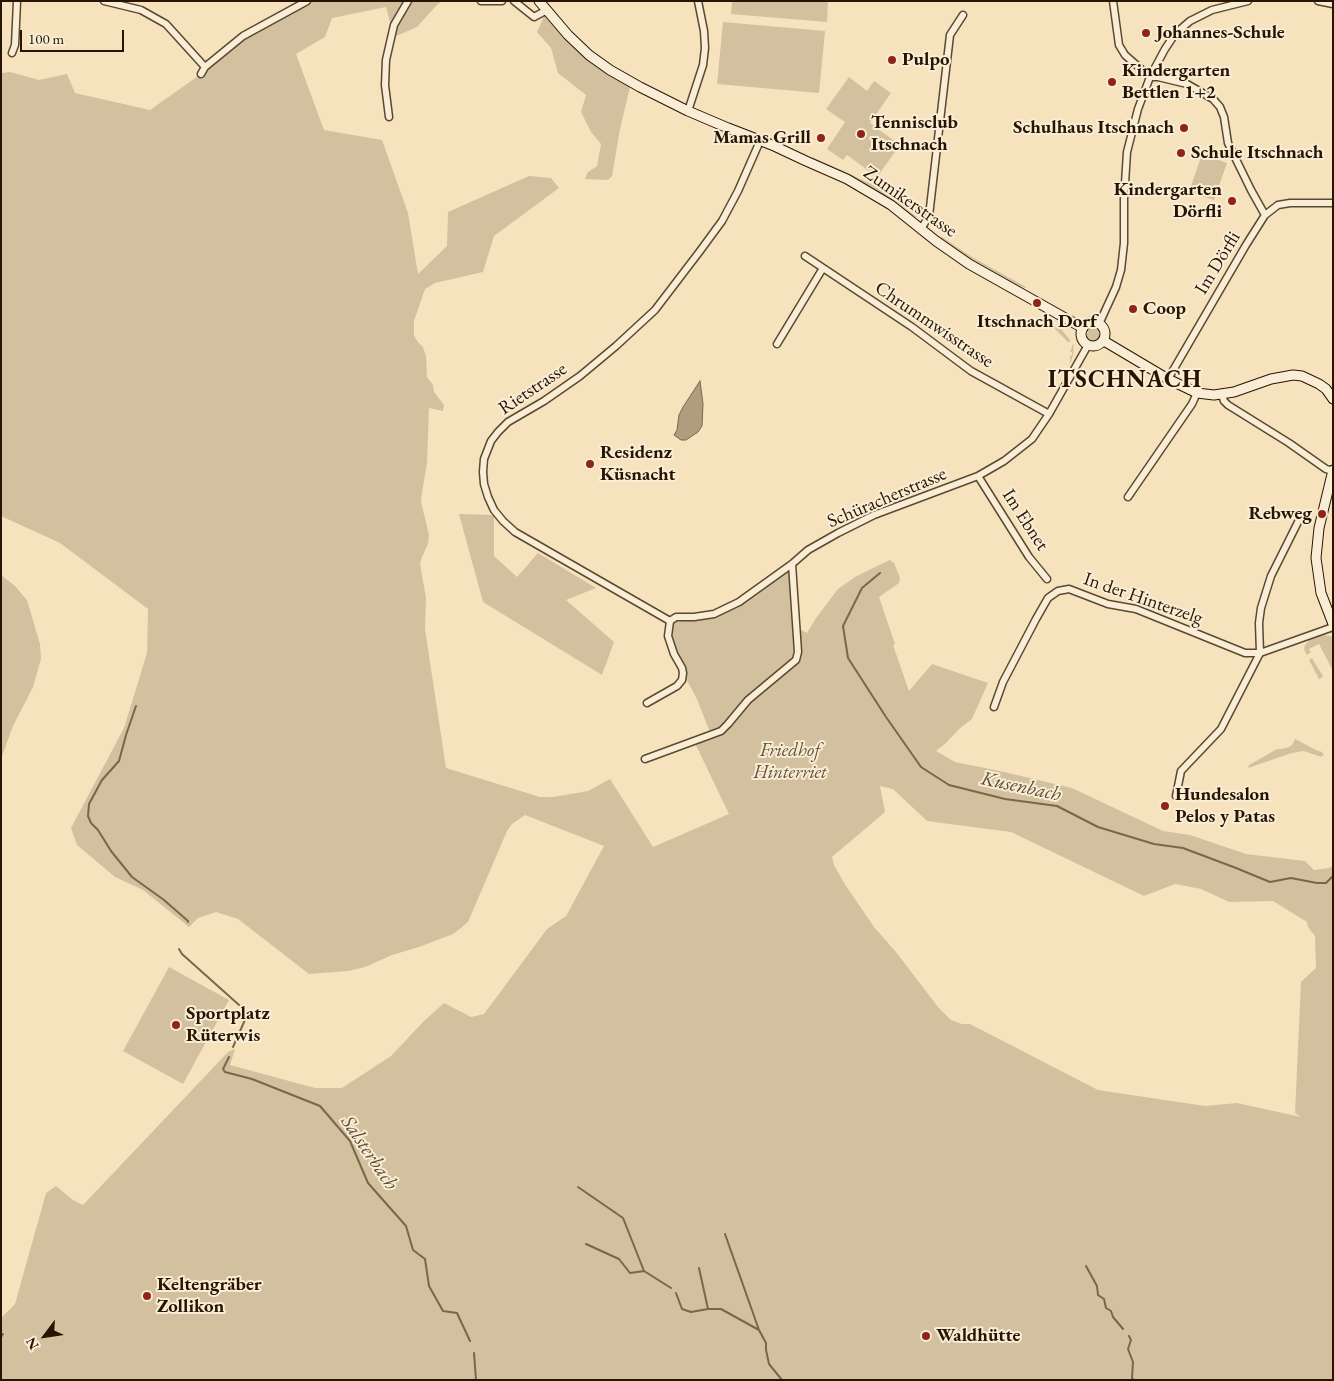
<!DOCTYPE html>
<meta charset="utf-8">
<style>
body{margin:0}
#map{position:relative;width:1334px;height:1381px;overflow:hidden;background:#f6e3be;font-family:"EB Garamond",serif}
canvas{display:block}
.frame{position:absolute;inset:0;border:2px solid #271502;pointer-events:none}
.north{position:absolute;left:20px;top:1311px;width:50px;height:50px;-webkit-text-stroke:4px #f9edd5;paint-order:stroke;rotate:239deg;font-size:14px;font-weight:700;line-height:20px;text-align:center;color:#271502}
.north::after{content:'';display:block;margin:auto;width:18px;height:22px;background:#271502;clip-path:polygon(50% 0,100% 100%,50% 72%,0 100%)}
.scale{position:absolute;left:20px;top:30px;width:104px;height:22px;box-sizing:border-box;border:2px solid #271502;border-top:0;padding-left:6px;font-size:15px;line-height:18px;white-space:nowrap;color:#271502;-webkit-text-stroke:4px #f9edd5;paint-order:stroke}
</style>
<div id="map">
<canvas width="1334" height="1381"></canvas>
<div class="frame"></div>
<div class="north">N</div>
<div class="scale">100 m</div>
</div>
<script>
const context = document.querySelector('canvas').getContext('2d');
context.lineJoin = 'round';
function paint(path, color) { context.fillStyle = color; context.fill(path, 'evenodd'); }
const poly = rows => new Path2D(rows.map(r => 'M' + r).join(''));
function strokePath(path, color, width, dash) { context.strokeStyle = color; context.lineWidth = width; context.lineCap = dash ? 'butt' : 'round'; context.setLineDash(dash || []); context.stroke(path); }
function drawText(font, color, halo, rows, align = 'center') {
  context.font = font + ' "EB Garamond",serif'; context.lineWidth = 4; context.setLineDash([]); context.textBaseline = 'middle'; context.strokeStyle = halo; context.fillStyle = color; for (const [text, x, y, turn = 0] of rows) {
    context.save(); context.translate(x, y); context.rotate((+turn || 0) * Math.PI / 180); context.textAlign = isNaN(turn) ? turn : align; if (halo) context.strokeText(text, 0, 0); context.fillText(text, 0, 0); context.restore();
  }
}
const green = poly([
 [307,1,442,1,436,6,417,27,394,37,386,7,332,18,325,37,296,54,324,130,382,140,408,213,418,274,447,246,448,212,529,176,551,178,559,188,494,236,483,272,435,283,425,289,414,321,414,335,417,341,423,347,426,356,427,377,433,385,434,392,444,405,443,411,429,408,427,463,421,499,422,506,429,535,428,544,422,557,420,564,426,598,425,629,446,768,540,797,553,797,588,791,610,779,653,847,729,814,694,741,711,735,697,699,683,673,668,636,670,621,694,617,739,602,792,564,797,632,800,629,807,633,816,618,838,589,855,577,879,565,890,560,894,563,900,578,899,583,879,597,895,644,893,645,909,691,932,664,988,683,972,719,959,729,945,744,936,751,955,762,1000,771,1072,788,1163,831,1190,835,1246,854,1305,861,1314,870,1329,868,1333,866,1333,1380,1,1380,1,1318,15,1304,46,1193,56,1186,73,1200,83,1205,228,1052,235,1049,230,1065,315,1088,342,1088,391,1056,424,1021,444,1003,471,1017,484,1014,547,929,566,916,604,846,525,815,512,824,507,831,468,922,461,928,453,934,419,947,392,955,365,967,348,971,309,974,238,919,216,912,198,918,189,927,143,890,115,877,77,845,71,828,124,728,147,653,148,609,60,543,1,516,1,73,10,72,39,80,67,74,75,93,150,110,201,74,243,36],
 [880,786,893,789,927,821,1011,832,1144,896,1175,884,1201,889,1229,902,1273,901,1307,922,1308,927,1315,936,1316,968,1301,982,1295,1113,1301,1117,1237,1103,1205,1106,1098,1090,970,1024,962,1024,951,1020,938,1007,896,952,874,927,846,886,834,865,832,857,885,812],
 [732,1,828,1,827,22,731,14],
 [547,10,568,35,631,83,620,129,612,176,608,180,585,179,588,172,597,166,601,144,591,132,581,112,586,95,558,73,551,48,537,32],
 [723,22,825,31,819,93,717,84],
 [849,77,867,91,874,81,891,93,870,123,900,145,877,177,847,155,843,160,827,149,845,122,826,109],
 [1202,154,1227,163,1214,200,1189,192],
 [812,157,852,175,871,184,899,203,918,218,913,216,873,188,852,176,814,160],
 [942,237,972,257,1026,287,1025,288,1018,286,969,258,940,238],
 [1052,324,1062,330,1074,345,1073,355,1070,364,1070,355,1072,356,1072,352,1070,352,1073,344,1071,341,1068,342,1052,326],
 '1087 334a7 7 0 1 1 14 0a7 7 0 1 1-14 0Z',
 [459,514,494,515,494,556,517,577,538,553,596,588,566,600,614,642,602,675,483,602],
 [1,575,14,585,27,600,40,644,41,659,33,687,13,726,1,759],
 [1324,635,1330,636,1333,638,1333,671,1319,644,1309,649,1311,652,1307,655,1304,649,1305,645,1308,642,1309,640],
 [1312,658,1323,676,1320,679,1319,679,1309,660],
 [1295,739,1316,750,1322,752,1324,755,1321,757,1304,751,1292,753,1248,768,1249,765,1277,749,1282,749,1289,747,1292,745],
 [169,967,229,1000,183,1084,123,1051]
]);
const water = poly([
 [700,381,703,404,702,426,698,432,686,440,681,440,674,435,677,430,679,415,683,407,700,381]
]);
const stream = poly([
 [880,573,862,588,843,626,848,658,886,717,921,767,949,785,1005,799,1057,806,1098,827,1154,844,1183,848,1236,868,1270,882,1291,878,1317,883,1326,883,1333,876],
 [136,706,126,735,119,761,102,780,89,804,88,816,91,823,98,830,111,851,132,877,164,900,188,921,188,922],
 [179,949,182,954,248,1013,233,1047],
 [229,1057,223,1069,225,1072,252,1079,320,1106,350,1141,368,1183,406,1226,413,1250,425,1259,429,1286,443,1311,457,1313,470,1341],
 [578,1187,623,1218,644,1271,671,1288],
 [725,1234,759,1330],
 [586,1244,619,1259,630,1273,644,1271],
 [1086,1266,1097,1286,1098,1295,1104,1299,1106,1308,1111,1311,1113,1317,1123,1329],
 [699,1268,708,1309],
 [676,1293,682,1309,691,1312,708,1309,721,1309,759,1330,766,1343,766,1350,769,1364,782,1380],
 [1129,1336,1131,1340,1128,1349,1133,1362,1132,1378,1134,1380],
 [1,1337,3,1334],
 [474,1353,476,1380]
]);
const street = poly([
 [104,1,141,10,166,24,205,67],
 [481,1,502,1],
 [514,1,534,17,547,10],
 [1113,1,1119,45,1125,55,1150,77,1158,77,1187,84,1213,99,1220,107,1224,117,1228,143,1251,190,1265,215],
 [1318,1,1333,4],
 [12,53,15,45,17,1],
 [201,74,205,67,243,36,307,1],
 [688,111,703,65,705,48,704,31,698,1],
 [389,117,385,85,386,60,394,25,408,1],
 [921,229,929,216,950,35,963,15],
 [805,256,912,327,971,371,1049,414],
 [1099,324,1116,287,1121,270,1124,243,1124,199,1127,152,1138,109,1150,77,1165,49,1175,34,1190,21,1212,10,1248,1],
 [777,344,823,268],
 [1168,379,1246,245,1265,215,1278,205,1290,203,1333,203],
 [1222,395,1224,401,1228,405,1289,443,1326,469,1333,471],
 [978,476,1029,557,1047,579],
 [1128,497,1192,404,1197,393],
 [670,621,515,532,503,521,494,510,488,497,484,484,483,472,484,459,491,441,498,432,508,422,544,401,580,376,616,346,655,310,700,251,722,221,738,191,760,141],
 [647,703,677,686,682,680,683,673,682,668,674,654,668,636,670,621,676,617,694,617,714,614,739,602,792,564,808,550,838,533,874,515,978,476,1004,461,1032,439,1049,414,1088,345],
 [994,707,1003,682,1036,619,1048,598,1058,591,1069,589,1108,604,1136,609,1245,653,1260,653,1333,627],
 [645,759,721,731,728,724,748,700,796,660,798,652,792,564],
 [1176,796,1181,771,1221,729,1260,653,1259,623,1261,608,1271,576,1299,520]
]);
const secondary = poly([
 [539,1,568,35,589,55,610,70,640,87,688,111,728,128,772,145,806,161,847,179,891,205,936,241,969,264,1083,328],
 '1081 334a12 12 0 1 1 24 0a12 12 0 1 1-24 0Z',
 [1104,341,1168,379,1197,393,1214,395,1234,392,1271,379,1293,375,1302,376,1319,384,1326,389,1333,399],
 [1333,470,1319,528,1316,558,1321,593,1333,624]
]);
const markers = [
 [1146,33,5,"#8f2418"],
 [892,60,5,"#8f2418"],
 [1112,82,5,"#8f2418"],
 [1184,128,5,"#8f2418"],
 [861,134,5,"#8f2418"],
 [821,138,5,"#8f2418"],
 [1181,153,5,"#8f2418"],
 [1232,201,5,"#8f2418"],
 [1037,303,5,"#8f2418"],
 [1133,309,5,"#8f2418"],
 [590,464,5,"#8f2418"],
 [1322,514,5,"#8f2418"],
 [1165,806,5,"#8f2418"],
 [176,1025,5,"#8f2418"],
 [147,1296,5,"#8f2418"],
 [926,1336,5,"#8f2418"]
];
const poiNames = [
 ["Johannes-Schule",1156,33],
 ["Pulpo",902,60],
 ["Kindergarten",1122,71],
 ["Bettlen 1+2",1122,93],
 ["Tennisclub",871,123],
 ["Itschnach",871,145],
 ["Schulhaus Itschnach",1174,128,"right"],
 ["Mamas Grill",811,138,"right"],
 ["Schule Itschnach",1191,153],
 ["Kindergarten",1222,190,"right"],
 ["Dörfli",1222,212,"right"],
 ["Coop",1143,309],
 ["Itschnach Dorf",1037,322,"center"],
 ["Residenz",600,453],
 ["Küsnacht",600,475],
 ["Rebweg",1312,514,"right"],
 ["Hundesalon",1175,795],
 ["Pelos y Patas",1175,817],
 ["Sportplatz",186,1014],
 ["Rüterwis",186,1036],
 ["Keltengräber",157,1285],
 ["Zollikon",157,1307],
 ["Waldhütte",936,1336]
];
const streetNames = [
 ["Zumikerstrasse",910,202,35],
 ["Im Dörfli",1218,263,-59],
 ["Chrummwisstrasse",934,325,34],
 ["Rietstrasse",533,389,-34],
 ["Schüracherstrasse",887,498,-23],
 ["Im Ebnet",1025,520,57],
 ["In der Hinterzelg",1143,599,19]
];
const parkNames = [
 ["Friedhof",790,751],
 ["Hinterriet",790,773]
];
const waterNames = [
 ["Kusenbach",1021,787,12],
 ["Salsterbach",369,1153,56]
];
const districtNames = [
 ["ITSCHNACH",1125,380]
];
paint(green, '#d3c09e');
paint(water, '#b09d7e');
strokePath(water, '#79674c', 1);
strokePath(stream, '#79674c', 2);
strokePath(street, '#5b4831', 9);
strokePath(secondary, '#271502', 11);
strokePath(street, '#f9edd5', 6);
strokePath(secondary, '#f9edd5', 9);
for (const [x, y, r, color] of markers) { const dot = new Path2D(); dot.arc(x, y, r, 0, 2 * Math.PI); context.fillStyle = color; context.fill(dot); strokePath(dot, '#f9edd5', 2); }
drawText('bold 19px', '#271502', '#f9edd5', poiNames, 'left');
drawText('19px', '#271502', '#f9edd5', streetNames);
drawText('italic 19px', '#635139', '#f9edd5', parkNames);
drawText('italic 20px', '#5e4b34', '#f9edd5', waterNames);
context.letterSpacing = '1px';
drawText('bold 24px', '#271502', '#f9edd5', districtNames);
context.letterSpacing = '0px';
</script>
